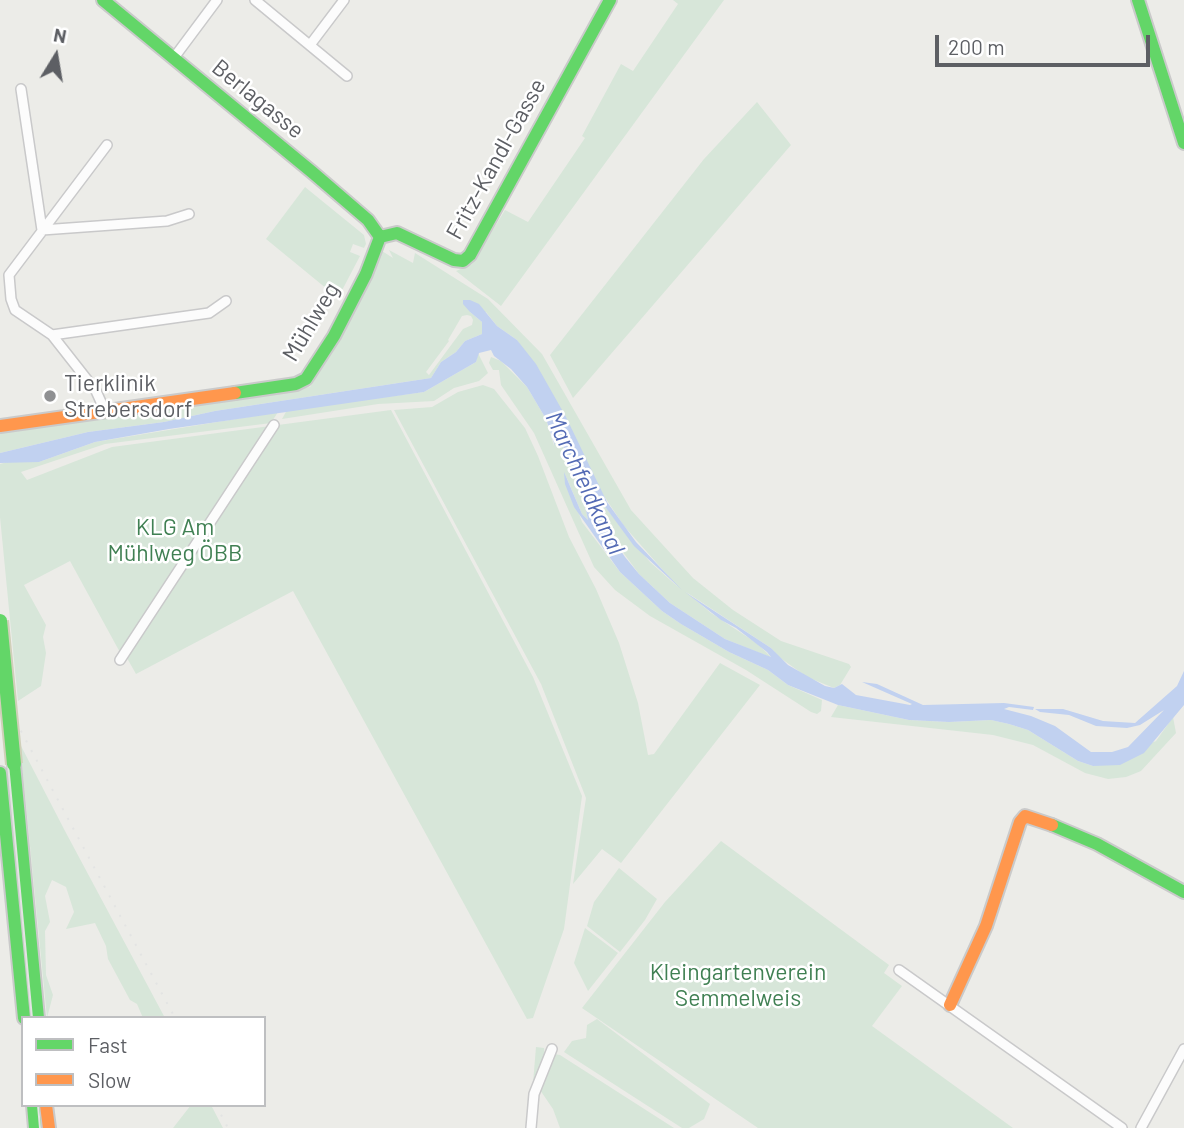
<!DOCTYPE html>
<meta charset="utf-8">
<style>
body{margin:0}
#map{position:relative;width:1184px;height:1128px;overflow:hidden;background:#ecece8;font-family:Barlow,sans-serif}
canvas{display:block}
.legend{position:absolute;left:21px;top:1016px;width:245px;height:91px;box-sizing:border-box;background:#fff;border:2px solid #bebfc1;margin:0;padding:9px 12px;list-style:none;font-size:21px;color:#5d5f64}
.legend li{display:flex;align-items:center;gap:14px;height:35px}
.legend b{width:35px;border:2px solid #bebfc1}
.north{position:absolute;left:21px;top:21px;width:70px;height:70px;-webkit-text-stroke:5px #fff;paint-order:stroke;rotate:11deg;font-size:19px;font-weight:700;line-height:28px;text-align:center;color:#5d5f64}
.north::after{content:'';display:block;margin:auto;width:24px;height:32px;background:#5d5f64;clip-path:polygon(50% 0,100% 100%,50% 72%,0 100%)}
.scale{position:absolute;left:935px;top:35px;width:215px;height:32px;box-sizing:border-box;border:4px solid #5d5f64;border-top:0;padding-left:9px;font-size:21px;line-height:24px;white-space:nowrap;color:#5d5f64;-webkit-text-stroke:5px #fff;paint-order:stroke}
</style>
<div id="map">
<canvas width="1184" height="1128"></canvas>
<ul class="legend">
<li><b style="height:9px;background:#63d668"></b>Fast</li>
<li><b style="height:9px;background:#ff974d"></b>Slow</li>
</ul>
<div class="north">N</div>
<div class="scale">200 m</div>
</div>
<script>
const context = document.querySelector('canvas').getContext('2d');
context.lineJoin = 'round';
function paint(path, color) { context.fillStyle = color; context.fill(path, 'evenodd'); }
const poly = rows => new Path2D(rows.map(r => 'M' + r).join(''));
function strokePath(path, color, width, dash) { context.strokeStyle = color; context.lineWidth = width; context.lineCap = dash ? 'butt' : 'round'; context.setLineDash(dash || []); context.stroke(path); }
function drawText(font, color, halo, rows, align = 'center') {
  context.font = font + ' Barlow,sans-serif'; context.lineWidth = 5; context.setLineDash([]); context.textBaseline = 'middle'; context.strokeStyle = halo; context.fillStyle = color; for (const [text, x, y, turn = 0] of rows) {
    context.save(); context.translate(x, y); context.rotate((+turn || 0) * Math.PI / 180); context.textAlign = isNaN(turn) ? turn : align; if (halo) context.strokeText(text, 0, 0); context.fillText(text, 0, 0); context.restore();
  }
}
const green = poly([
 [673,0,724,0,501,306,456,271,472,264,505,210,528,222,585,138,582,136,621,64,633,71,678,4],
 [757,102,791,145,573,398,550,355,704,159],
 [305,187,364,235,366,244,364,248,353,244,350,252,360,256,338,298,266,239],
 [389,250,413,263,415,253,488,299,542,354,631,510,693,578,733,610,781,641,849,664,851,667,840,685,834,688,807,677,779,657,771,648,686,592,711,613,758,644,772,658,725,639,670,603,639,574,611,536,601,514,598,502,606,508,650,562,678,587,624,526,596,484,517,340,497,326,486,312,470,312,482,322,482,334,465,341,456,352,441,362,431,378,215,411,164,422,88,432,0,453,0,433,310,387,359,302,382,251,393,258],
 [467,315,471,316,473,320,472,325,463,329,429,375,426,372,449,341,448,340,462,316],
 [478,353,488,373,479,381,454,388,434,401,378,404,282,419,287,410,424,392,476,362],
 [491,357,501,361,527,387,546,419,554,446,553,430,555,428,581,487,588,520,582,514,565,474,582,522,620,572,662,611,681,624,729,652,768,670,788,685,822,700,821,711,817,714,811,712,746,670,650,616,615,590,594,567,534,433,501,385,499,370,493,370,489,363],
 [483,385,494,389,525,428,538,456,569,537,596,589,619,643,638,703,648,755,654,754,720,663,760,685,621,863,602,849,573,884,586,798,541,684,394,410,432,407,458,392],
 [391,410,533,677,582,796,564,929,533,1018,527,1019,293,591,136,674,127,658,122,656,70,561,24,585,46,625,43,637,46,653,41,686,18,701,0,517,0,464,7,462,39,462,95,442,278,412,271,423,105,444,21,472,27,480,112,447],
 [838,705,909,720,949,722,991,720,1009,724,1028,730,1078,761,1093,766,1156,741,1173,717,1176,733,1141,771,1126,777,1108,779,1085,773,1033,745,993,735,831,717],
 [20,744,65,831,165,1018,143,1018,137,1004,130,1000,108,959,106,946,95,923,66,929,74,912,66,887,52,880,45,896,50,922,45,931,46,975,53,995,47,1018],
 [721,841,889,965,884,973,902,986,872,1026,1013,1128,758,1128,582,1008,665,902],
 [619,868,657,899,645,920,620,952,587,926,594,902],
 [585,928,618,953,588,991,574,963],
 [597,1019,710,1104,704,1119,689,1128,682,1128,564,1052,572,1041,586,1038,587,1025],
 [536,1047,544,1048,545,1057,535,1082,533,1083],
 [554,1054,560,1055,674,1128,560,1128,553,1109,540,1090],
 [191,1105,211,1105,223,1128,173,1128]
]);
const water = poly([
 [463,300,470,300,479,304,497,326,517,340,536,364,566,417,607,502,636,542,682,590,634,546,606,508,599,502,606,526,610,530,611,536,625,557,639,574,670,603,725,639,771,657,767,652,736,628,721,620,685,592,771,648,788,665,825,686,834,688,842,684,856,695,910,705,912,704,862,682,877,684,923,705,1004,703,1034,707,1033,710,1009,707,1004,709,1031,716,1055,726,1091,752,1112,752,1128,747,1164,710,1140,725,1127,728,1096,726,1069,715,1040,712,1035,709,1063,709,1103,721,1135,723,1177,686,1184,671,1184,705,1144,753,1120,765,1093,766,1078,761,1028,730,1009,724,991,720,949,722,909,720,838,705,788,685,768,670,729,652,681,624,662,611,620,572,574,507,565,484,564,472,582,514,588,520,581,487,555,428,553,430,555,446,546,419,527,387,511,369,494,356,491,350,479,353,476,362,424,392,169,429,95,442,39,462,0,463,0,453,88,432,164,422,215,411,431,378,441,362,456,352,465,341,482,334,482,322,470,312,463,304]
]);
const street = poly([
 [255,0,347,76],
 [310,45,344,0],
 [173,59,217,0],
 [21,89,42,230,167,221,189,214],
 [52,335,209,313,226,301],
 [105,411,96,391,52,335,15,310,11,299,9,275,107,145],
 [120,660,274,425],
 [899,970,1122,1128],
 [531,1128,534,1094,552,1049],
 [1141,1128,1184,1049]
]);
const fast = poly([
 [103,0,312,172,368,220,380,237],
 [1138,0,1184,143],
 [380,237,397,233,454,260,463,261,470,255,610,0],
 [235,393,296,384,306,379,334,336,366,274,380,237],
 [14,764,38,1018],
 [0,773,24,1018],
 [1052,825,1097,844,1184,892],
 [33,1105,35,1128]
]);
const slow = poly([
 [0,426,235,393],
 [950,1005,986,926,1020,822,1025,816,1052,825],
 [46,1105,49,1128]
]);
const tram = poly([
 [0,679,32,1018],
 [38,1105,40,1128]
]);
const rail = poly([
 [0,692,175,1018],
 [216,1105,228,1128]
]);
const fastBridge = poly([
 [0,621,14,764]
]);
const markers = [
 [50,396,7,"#8f9092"]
];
const streetNames = [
 ["Berlagasse",258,99,39],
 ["Fritz-Kandl-Gasse",496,159,-61],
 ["Mühlweg",311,322,-59]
];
const poiNames = [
 ["Tierklinik",64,383],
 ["Strebersdorf",64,409]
];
const parkNames = [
 ["KLG Am",175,527],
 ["Mühlweg ÖBB",175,553],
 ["Kleingartenverein",738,972],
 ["Semmelweis",738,998]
];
const waterNames = [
 ["Marchfeldkanal",585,483,65]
];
paint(green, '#d7e6d9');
paint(water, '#c1d1f0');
strokePath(street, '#c9c9ca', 12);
strokePath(fast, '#cacaca', 16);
strokePath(slow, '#cacaca', 16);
strokePath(street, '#fcfcfc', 9);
strokePath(fast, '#63d668', 12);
strokePath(slow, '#ff974d', 12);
strokePath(tram, '#e3e4e3', 2);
strokePath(rail, '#e3e4e3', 2, [2, 9]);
strokePath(fastBridge, '#d0d0b9', 18, []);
strokePath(fastBridge, '#63d668', 14);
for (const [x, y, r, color] of markers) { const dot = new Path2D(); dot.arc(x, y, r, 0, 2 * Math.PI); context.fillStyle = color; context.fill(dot); strokePath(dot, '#fff', 2.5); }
drawText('23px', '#5d5f64', '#fff', streetNames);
drawText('23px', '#5d5f64', '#fff', poiNames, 'left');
drawText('23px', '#408053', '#fff', parkNames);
drawText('italic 24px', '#546bb5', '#fff', waterNames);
</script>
